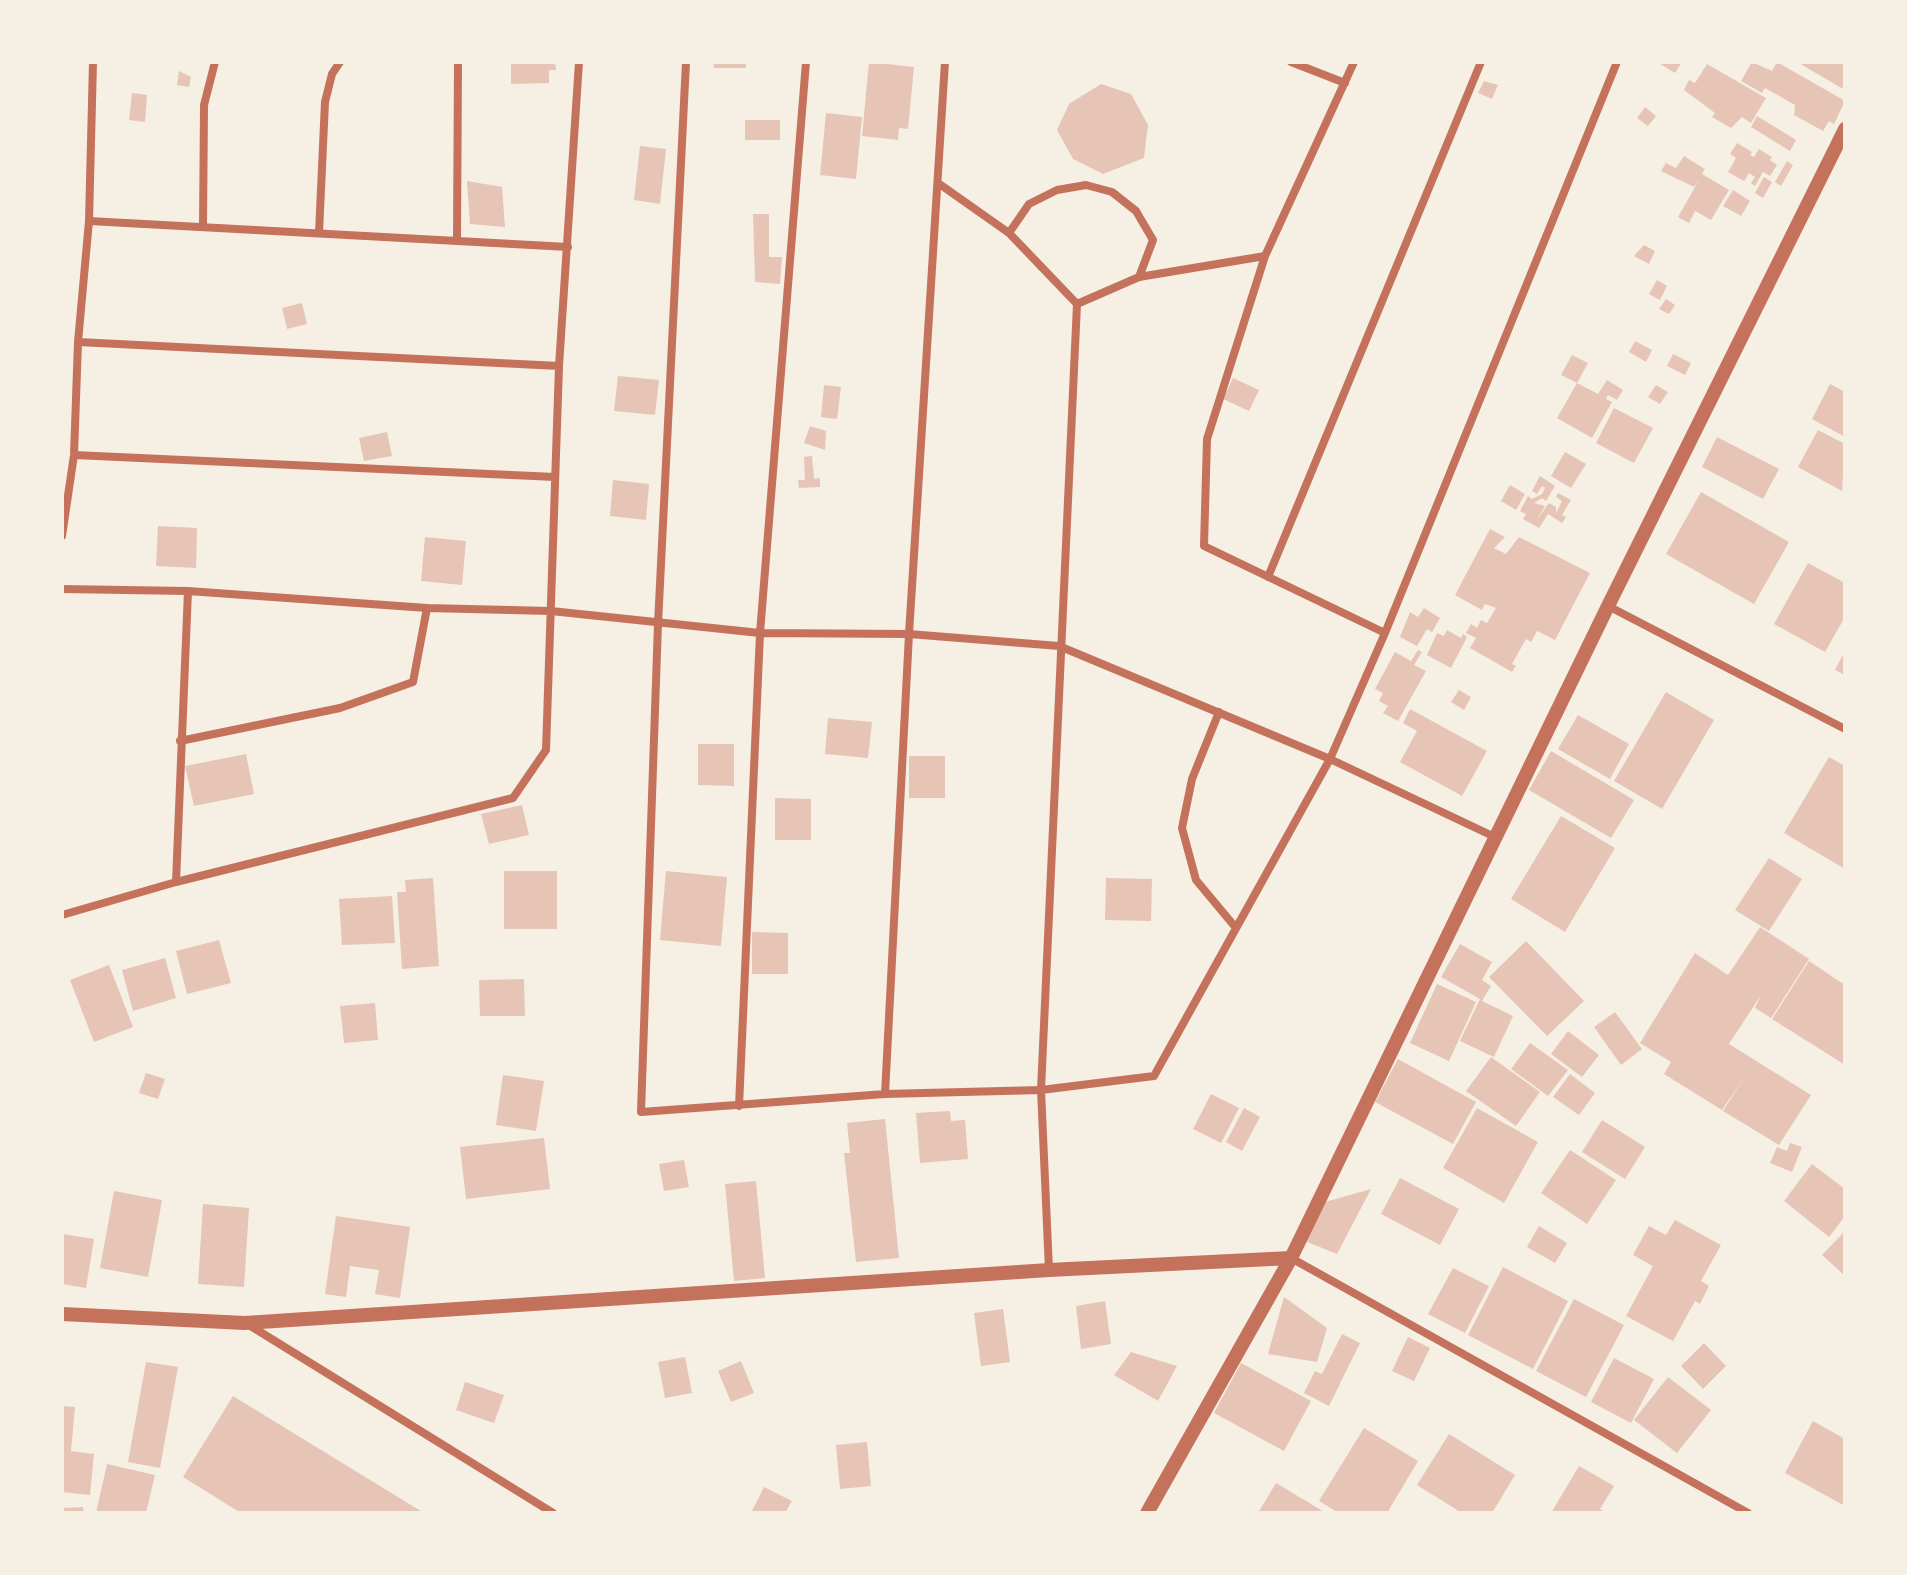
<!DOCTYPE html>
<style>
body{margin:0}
#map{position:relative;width:1907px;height:1575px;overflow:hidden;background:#f6efe4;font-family:"Fira Sans",sans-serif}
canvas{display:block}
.frame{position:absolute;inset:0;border:64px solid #f6efe4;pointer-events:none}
</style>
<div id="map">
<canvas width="1907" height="1575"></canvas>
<div class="frame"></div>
</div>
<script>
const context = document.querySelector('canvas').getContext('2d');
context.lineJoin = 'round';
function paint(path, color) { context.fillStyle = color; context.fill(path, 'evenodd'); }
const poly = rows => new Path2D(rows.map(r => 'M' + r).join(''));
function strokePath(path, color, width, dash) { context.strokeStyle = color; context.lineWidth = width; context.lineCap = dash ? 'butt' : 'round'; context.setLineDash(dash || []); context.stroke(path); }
const building = poly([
 [511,62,555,62,556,70,549,70,549,83,511,84],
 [713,62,746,62,746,68,714,68],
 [869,62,914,67,908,129,899,128,898,140,862,136],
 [1657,62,1682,62,1675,73],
 [1752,62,1772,71,1777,62,1845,101,1834,124,1829,121,1823,131,1794,115,1795,105,1765,88,1762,93,1741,81],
 [1797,62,1845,62,1845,90],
 [1707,64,1766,98,1751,123,1742,117,1731,128,1712,117,1715,113,1684,90,1689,80,1695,83],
 [179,71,191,77,189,87,177,85],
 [1484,81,1498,85,1492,99,1478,93],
 [1101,84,1131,94,1148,125,1144,158,1103,174,1073,159,1057,130,1069,104],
 [132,93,147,95,145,122,129,120],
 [1645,107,1656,116,1648,126,1637,118],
 [826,113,862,117,856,179,820,175],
 [1757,116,1796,140,1790,151,1751,127],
 [745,120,780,120,780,140,745,140],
 [1737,143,1752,152,1750,155,1754,157,1759,149,1772,157,1770,160,1777,165,1770,176,1763,172,1755,186,1751,183,1755,177,1749,173,1744,181,1728,172,1736,158,1730,154],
 [640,146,666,149,660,204,634,200],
 [1684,156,1705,169,1702,174,1729,190,1711,220,1695,211,1689,223,1678,217,1699,180,1694,187,1661,171,1666,163,1676,168],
 [1787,161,1793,165,1781,186,1775,182],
 [1764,177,1772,182,1763,198,1755,193],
 [467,181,502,187,505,227,470,224],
 [1733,190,1750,201,1741,216,1723,206],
 [753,214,769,214,769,257,782,257,780,284,755,282],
 [1644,245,1655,251,1649,264,1634,256],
 [1657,280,1667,286,1660,300,1649,294],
 [1666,299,1675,305,1669,314,1659,309],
 [302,303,307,324,287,329,282,308],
 [1635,341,1652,350,1646,362,1629,352],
 [1673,354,1691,363,1685,375,1667,366],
 [1572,355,1588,363,1577,383,1598,394,1607,380,1623,390,1617,400,1608,395,1606,399,1612,402,1592,438,1557,418,1577,383,1561,375],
 [618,376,659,380,655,415,614,411],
 [1233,378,1259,390,1249,411,1223,399],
 [1830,384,1845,392,1845,437,1812,419],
 [824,385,841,387,837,419,821,417],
 [1656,385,1668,392,1660,404,1648,397],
 [1614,408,1653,428,1634,463,1596,443],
 [810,426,826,431,825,450,804,443],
 [1818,430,1845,444,1842,491,1798,467],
 [387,432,392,456,364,461,359,438],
 [1717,437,1779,469,1763,499,1702,467],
 [1565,452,1586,464,1571,488,1551,476],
 [812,456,814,479,820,478,820,487,799,488,798,480,805,480,804,457],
 [1540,476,1555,486,1546,501,1542,498,1534,503,1545,506,1537,520,1549,503,1556,507,1556,513,1562,501,1556,497,1558,493,1571,500,1562,515,1566,517,1562,523,1548,514,1539,528,1523,519,1526,514,1520,511,1528,496,1532,499,1542,494,1545,488,1542,486,1537,494,1532,491],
 [613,480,649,484,646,520,610,516],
 [1510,485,1525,494,1516,510,1501,501],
 [1701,492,1789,542,1754,604,1666,554],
 [158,526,197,528,196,568,156,566],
 [1490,529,1505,537,1494,548,1506,554,1519,537,1590,573,1555,640,1537,631,1531,642,1526,639,1512,664,1516,666,1512,672,1470,648,1476,638,1466,633,1471,624,1477,628,1481,620,1487,623,1496,608,1485,604,1482,610,1455,595],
 [425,537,466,541,462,585,421,581],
 [1808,563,1845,583,1845,617,1825,652,1774,624],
 [1424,608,1440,618,1432,632,1427,629,1417,646,1400,637,1410,612,1418,617],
 [1447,630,1461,638,1463,634,1467,637,1451,668,1427,655,1437,633,1444,636],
 [1418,650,1422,652,1414,665,1426,671,1398,721,1383,713,1388,706,1379,701,1383,693,1375,689,1395,652,1411,661],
 [1845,651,1845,675,1835,670],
 [1459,690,1471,697,1464,710,1451,702],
 [1666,692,1714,720,1662,809,1614,781],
 [1410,709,1487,751,1462,796,1400,762,1417,731,1403,723],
 [1578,715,1629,744,1610,779,1558,749],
 [828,718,872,722,868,758,825,754],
 [698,744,734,744,734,786,698,785],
 [1551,751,1634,800,1611,838,1529,790],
 [246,754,254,794,194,806,185,766],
 [909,756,945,756,945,798,909,798],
 [1829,757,1845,766,1845,869,1784,833],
 [775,798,811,799,811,840,775,840],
 [522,805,529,835,489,844,481,814],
 [1561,816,1615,848,1565,932,1511,899],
 [1769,858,1802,879,1769,931,1735,910],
 [504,871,557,871,557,929,504,929],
 [666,871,727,877,721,946,660,940],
 [433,878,439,966,402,969,397,892,406,892,405,880],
 [1106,878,1152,879,1151,921,1105,920],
 [392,896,395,943,342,945,339,899],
 [1760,927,1809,959,1771,1018,1755,1008,1761,995,1729,1044,1811,1095,1779,1145,1723,1111,1743,1079,1722,1110,1664,1074,1671,1062,1640,1043,1695,953,1728,975],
 [752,932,788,933,788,974,752,974],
 [219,940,231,983,187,994,176,951],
 [1526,941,1584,1001,1547,1036,1489,977],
 [1460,944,1492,962,1482,980,1491,986,1482,1001,1513,1016,1494,1057,1460,1041,1480,999,1441,977],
 [165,958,176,998,133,1011,122,970],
 [1809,961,1845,985,1845,1065,1772,1019],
 [109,965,133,1027,94,1042,70,980],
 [524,979,525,1016,480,1016,479,980],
 [1437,984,1476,1002,1449,1061,1410,1043],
 [375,1003,378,1040,344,1043,340,1006],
 [1615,1012,1642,1049,1621,1065,1594,1027],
 [1568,1031,1599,1055,1582,1077,1551,1054],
 [1530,1043,1568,1070,1548,1096,1511,1069],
 [1491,1057,1540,1092,1516,1126,1466,1091],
 [1398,1059,1476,1102,1453,1144,1375,1102],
 [146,1073,165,1079,158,1099,139,1093],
 [1570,1074,1595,1093,1579,1115,1553,1097],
 [503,1075,544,1081,536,1131,496,1125],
 [1211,1094,1239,1108,1221,1143,1193,1129],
 [1244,1108,1260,1117,1242,1151,1226,1142],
 [1477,1108,1538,1142,1504,1203,1443,1168],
 [950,1111,951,1121,965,1120,968,1159,920,1163,916,1113],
 [885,1119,899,1258,856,1262,844,1153,850,1153,847,1123],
 [1602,1120,1645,1147,1625,1179,1582,1152],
 [544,1138,550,1189,466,1199,460,1147],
 [1790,1143,1802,1147,1792,1172,1770,1163,1777,1147,1787,1151],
 [1570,1150,1616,1180,1587,1224,1541,1193],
 [684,1160,689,1187,664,1191,659,1164],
 [1812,1164,1845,1189,1845,1216,1829,1237,1784,1201],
 [1400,1178,1459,1209,1440,1245,1381,1214],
 [756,1181,765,1278,734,1281,725,1184],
 [1371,1189,1337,1254,1305,1241,1325,1202],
 [114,1191,162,1200,148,1277,100,1268],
 [203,1204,249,1208,244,1287,198,1284],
 [336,1216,410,1227,400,1298,375,1294,379,1270,350,1266,346,1297,325,1294],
 [1675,1220,1721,1245,1701,1281,1709,1286,1700,1304,1695,1301,1673,1341,1626,1316,1653,1266,1633,1255,1649,1226,1666,1235],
 [1539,1226,1567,1243,1555,1263,1527,1247],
 [1845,1231,1845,1276,1822,1255],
 [62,1234,94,1239,86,1288,62,1284],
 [1503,1267,1568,1301,1533,1369,1468,1335],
 [1453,1268,1489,1286,1465,1333,1428,1314],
 [1284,1297,1327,1328,1317,1362,1268,1354],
 [1574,1299,1624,1325,1586,1397,1536,1371],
 [1105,1301,1111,1344,1081,1349,1076,1306],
 [1003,1309,1010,1362,981,1366,974,1313],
 [1342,1334,1360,1343,1329,1406,1304,1393,1315,1371,1322,1374],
 [1408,1337,1430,1348,1414,1381,1392,1371],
 [1704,1343,1726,1366,1703,1389,1681,1366],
 [1131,1352,1177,1366,1158,1401,1114,1375],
 [685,1357,692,1393,665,1398,658,1362],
 [1614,1358,1654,1379,1631,1423,1591,1402],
 [741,1361,754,1393,731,1402,718,1371],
 [146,1362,178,1367,160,1468,128,1462],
 [1241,1363,1311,1401,1284,1451,1214,1413],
 [1668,1377,1711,1410,1677,1453,1634,1420],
 [465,1382,504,1395,494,1423,456,1410],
 [233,1396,424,1513,241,1513,183,1477],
 [62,1406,75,1407,71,1451,94,1454,90,1495,62,1492],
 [1813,1421,1845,1439,1845,1506,1785,1473],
 [1364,1428,1418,1461,1387,1513,1339,1513,1319,1501],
 [1449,1434,1515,1475,1492,1513,1462,1513,1417,1485],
 [867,1442,871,1486,840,1489,836,1445],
 [107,1464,155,1475,146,1513,96,1513],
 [1579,1466,1614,1486,1600,1509,1606,1513,1551,1513],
 [1276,1483,1326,1513,1258,1513],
 [764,1487,792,1501,785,1513,751,1513],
 [83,1507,84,1513,62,1513,62,1508]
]);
const minor = poly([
 [686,62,658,624,641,1112,885,1094,1041,1090,1154,1076,1330,759,1385,633,1617,62],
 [1291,62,1345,83],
 [1354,62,1265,256,1207,439,1204,546,1385,633],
 [938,183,1009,233,1077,304],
 [89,221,568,247],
 [203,225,204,105,215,62],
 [319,233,325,102,332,74,340,62],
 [1009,233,1029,204,1057,190,1086,185,1112,192,1136,211,1153,240,1139,277],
 [457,239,458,62],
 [78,342,559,366],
 [74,455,555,477],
 [62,536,74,455,78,342,89,221,93,62],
 [1268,577,1481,62],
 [62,589,188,591,427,608,551,611,760,633,909,634,1059,646,1330,759,1497,838],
 [1608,606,1845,729],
 [1219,712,1192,779,1182,828,1196,880,1236,928],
 [180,741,340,708,413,682,427,608],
 [176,882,188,591],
 [62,915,176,882,513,798,546,750,559,366,579,62],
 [885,1094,909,634,945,62],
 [739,1106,760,633,806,62],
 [1291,1258,1748,1513],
 [1049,1270,1041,1090,1077,304,1139,277,1265,256],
 [249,1325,553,1513]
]);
const tertiary = poly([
 [62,1314,245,1323,1049,1270,1291,1258],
 [1147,1513,1291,1258,1608,606,1845,129]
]);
paint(building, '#e6c5b7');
strokePath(minor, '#c5725c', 8);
strokePath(tertiary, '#c5725c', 14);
</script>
